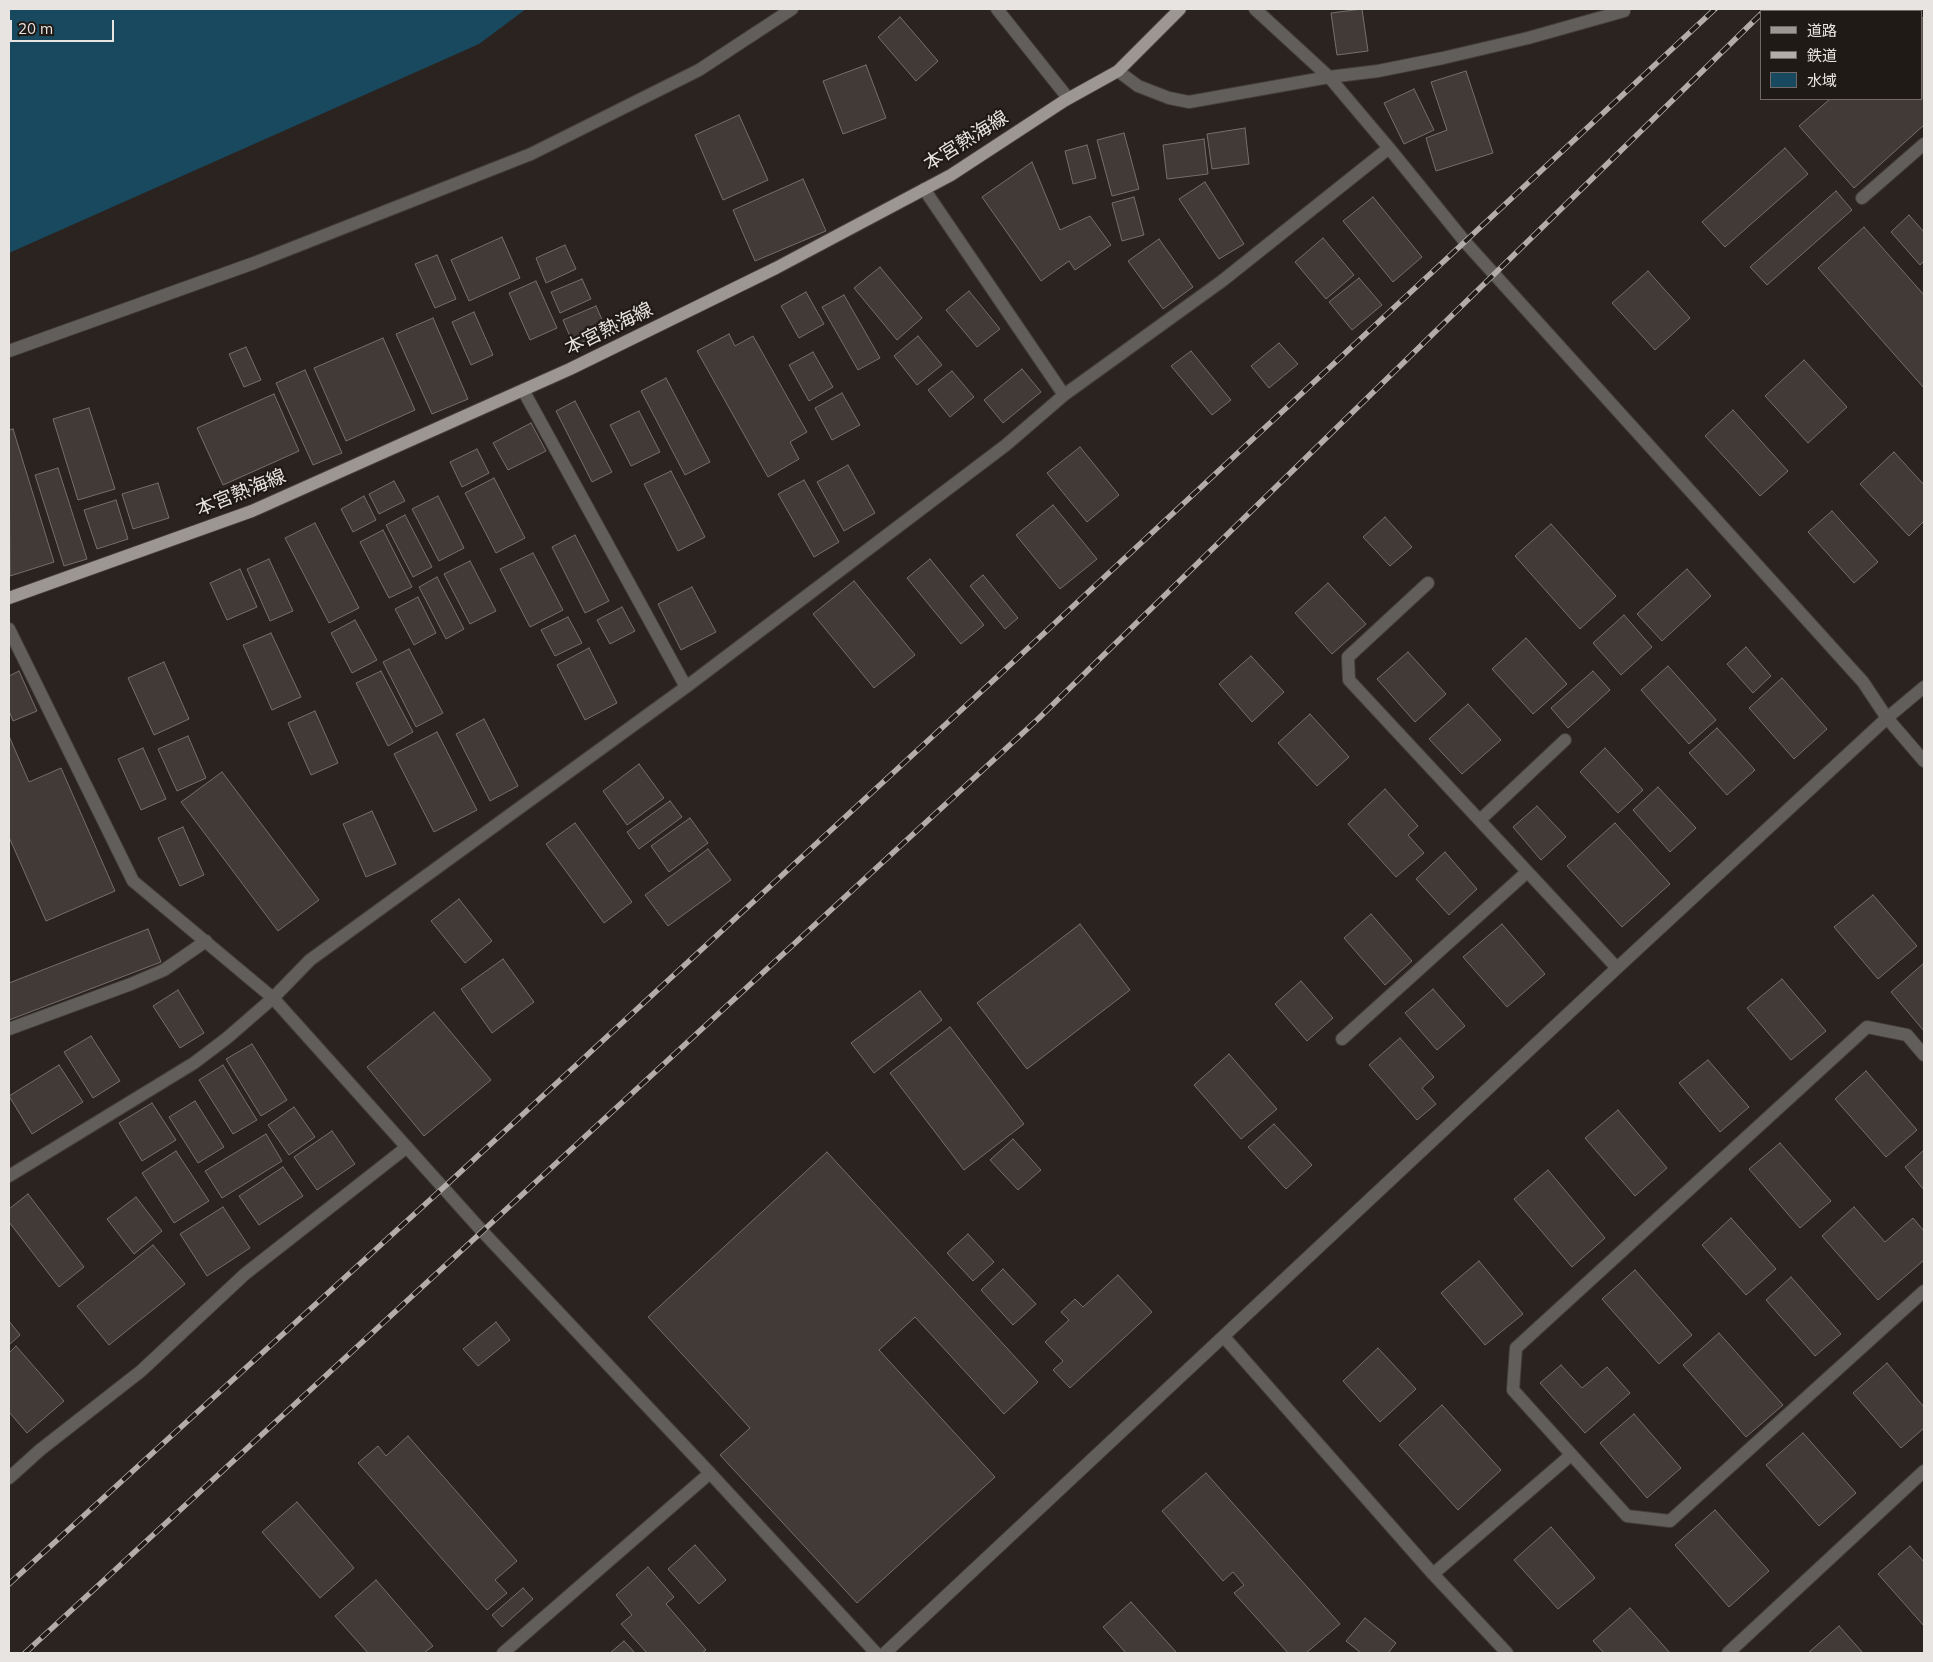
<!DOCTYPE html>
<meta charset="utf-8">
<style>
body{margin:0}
#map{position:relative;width:1933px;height:1662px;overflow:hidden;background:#2a2320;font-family:Mulish,"Noto Sans JP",sans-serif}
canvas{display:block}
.frame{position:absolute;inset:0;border:10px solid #e8e4e2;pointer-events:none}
.legend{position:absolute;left:1760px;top:10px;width:162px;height:90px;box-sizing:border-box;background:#201a17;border:1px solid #706b68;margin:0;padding:6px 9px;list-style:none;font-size:15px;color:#e8e4e2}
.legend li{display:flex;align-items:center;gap:10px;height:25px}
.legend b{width:25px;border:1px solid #706b68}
.scale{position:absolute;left:10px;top:20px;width:104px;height:22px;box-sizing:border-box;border:2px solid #e8e4e2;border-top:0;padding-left:6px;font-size:15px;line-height:18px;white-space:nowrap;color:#e8e4e2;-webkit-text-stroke:4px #201a17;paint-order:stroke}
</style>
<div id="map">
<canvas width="1933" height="1662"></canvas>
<div class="frame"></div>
<ul class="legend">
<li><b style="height:6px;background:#9d9793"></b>道路</li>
<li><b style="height:6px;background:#b2adab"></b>鉄道</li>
<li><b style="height:14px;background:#19495e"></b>水域</li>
</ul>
<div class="scale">20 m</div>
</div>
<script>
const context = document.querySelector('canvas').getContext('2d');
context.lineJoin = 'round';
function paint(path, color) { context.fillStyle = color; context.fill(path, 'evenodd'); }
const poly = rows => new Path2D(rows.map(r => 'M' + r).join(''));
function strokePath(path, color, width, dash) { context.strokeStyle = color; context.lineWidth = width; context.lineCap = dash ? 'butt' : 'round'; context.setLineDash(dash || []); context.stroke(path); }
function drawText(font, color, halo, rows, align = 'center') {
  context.font = font + ' Mulish,"Noto Sans JP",sans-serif'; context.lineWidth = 4.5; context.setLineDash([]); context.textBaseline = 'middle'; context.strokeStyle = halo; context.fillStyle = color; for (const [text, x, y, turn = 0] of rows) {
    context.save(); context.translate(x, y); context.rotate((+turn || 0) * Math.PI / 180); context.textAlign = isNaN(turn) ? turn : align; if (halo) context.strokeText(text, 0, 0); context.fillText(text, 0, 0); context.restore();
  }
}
const water = poly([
 [9,9,526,9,479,44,9,253]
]);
const building = poly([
 [1362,9,1368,51,1337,55,1331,13,1362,9],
 [1924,16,1924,125,1854,188,1799,126,1830,99,1922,99,1922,18,1924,16],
 [900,17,938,61,916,81,878,37,900,17],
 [866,65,886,118,843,134,823,81,866,65],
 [1466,71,1493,153,1436,171,1426,138,1447,130,1431,82,1466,71],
 [1414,89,1434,130,1404,144,1384,103,1414,89],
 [739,115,768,180,723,200,695,135,739,115],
 [1245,128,1249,164,1212,169,1207,134,1245,128],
 [1124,133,1139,189,1112,196,1097,140,1124,133],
 [1204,139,1208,174,1167,179,1163,145,1204,139],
 [1087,145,1096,178,1073,184,1065,151,1087,145],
 [1785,148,1808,174,1725,247,1702,222,1785,148],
 [1032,162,1060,230,1090,216,1111,245,1075,270,1069,261,1041,281,982,197,1032,162],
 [803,179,826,231,755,261,733,210,803,179],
 [1205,182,1244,244,1219,259,1179,199,1205,182],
 [1836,191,1852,210,1767,285,1750,267,1836,191],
 [1134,197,1144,235,1122,241,1112,203,1134,197],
 [1373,197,1422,257,1393,282,1343,221,1373,197],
 [1909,215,1924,232,1924,261,1920,265,1891,232,1909,215],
 [1864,227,1924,295,1924,388,1818,268,1864,227],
 [502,237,520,278,469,301,451,260,502,237],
 [1323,238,1354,275,1326,299,1295,262,1323,238],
 [1159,239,1193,287,1163,309,1128,261,1159,239],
 [565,245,576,269,546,283,536,258,565,245],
 [437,255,456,299,435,308,415,264,437,255],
 [880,267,922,318,897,340,854,288,880,267],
 [1648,271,1690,318,1655,350,1612,303,1648,271],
 [1359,278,1382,305,1352,330,1329,302,1359,278],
 [582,279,591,299,560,313,551,292,582,279],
 [536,281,557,328,530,340,509,293,536,281],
 [969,291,1000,329,977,347,946,310,969,291],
 [806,292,824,324,799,338,781,306,806,292],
 [844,295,880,358,858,370,822,307,844,295],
 [596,306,607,331,574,346,563,320,596,306],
 [474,312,493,355,471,365,452,322,474,312],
 [433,318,468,399,432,414,396,334,433,318],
 [729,334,735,346,753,336,807,432,790,442,799,459,768,477,697,351,729,334],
 [918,336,942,365,917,385,894,356,918,336],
 [383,338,415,410,346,441,314,368,383,338],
 [1279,343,1298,364,1269,388,1251,366,1279,343],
 [246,347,261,380,244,387,229,354,246,347],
 [1191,351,1231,400,1212,415,1171,366,1191,351],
 [813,352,833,387,809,401,789,365,813,352],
 [1804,360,1847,407,1808,443,1765,396,1804,360],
 [1022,369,1041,392,1003,423,984,400,1022,369],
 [305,370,342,453,313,465,276,383,305,370],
 [952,371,974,397,950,417,928,390,952,371],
 [666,378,710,462,685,475,641,391,666,378],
 [842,393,860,425,832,440,815,408,842,393],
 [274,394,299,451,223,485,197,428,274,394],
 [575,401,612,472,592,482,556,411,575,401],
 [89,408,115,489,78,500,53,419,89,408],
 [1733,410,1788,471,1760,496,1705,436,1733,410],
 [639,411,660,452,631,466,610,425,639,411],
 [531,423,546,451,508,470,493,443,531,423],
 [13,429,54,562,10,576,9,430,13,429],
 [1080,447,1119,495,1087,522,1047,473,1080,447],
 [477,449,489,473,462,487,450,462,477,449],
 [1894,452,1924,485,1924,521,1909,536,1860,484,1894,452],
 [848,465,875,513,844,531,817,482,848,465],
 [58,468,87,559,64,566,35,475,58,468],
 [671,471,705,537,678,551,644,484,671,471],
 [494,478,525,538,496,553,465,493,494,478],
 [804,480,839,542,814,557,778,494,804,480],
 [394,481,405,501,379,514,369,494,394,481],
 [158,483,169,518,133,529,122,494,158,483],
 [364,496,376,520,353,532,341,509,364,496],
 [438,496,464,548,439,561,412,509,438,496],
 [116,500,128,539,97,549,84,510,116,500],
 [1053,505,1097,559,1060,589,1016,535,1053,505],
 [1832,511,1878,562,1854,583,1808,532,1832,511],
 [405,515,432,567,413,577,386,525,405,515],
 [1385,517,1412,547,1390,566,1363,537,1385,517],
 [315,523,359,608,329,623,285,538,315,523],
 [1551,524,1616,596,1580,629,1515,556,1551,524],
 [383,530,412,587,389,598,360,542,383,530],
 [575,535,609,601,585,613,552,547,575,535],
 [533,553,563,610,530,627,500,569,533,553],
 [269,559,293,611,270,621,247,569,269,559],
 [930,559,984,625,961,644,907,578,930,559],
 [470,561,496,611,470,624,444,574,470,561],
 [240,569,257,607,227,620,210,583,240,569],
 [1687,569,1711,596,1662,641,1637,614,1687,569],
 [983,575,1018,618,1005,629,970,586,983,575],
 [437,577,464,629,446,639,419,587,437,577],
 [854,581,915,655,874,688,813,614,854,581],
 [1328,583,1366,624,1332,654,1295,613,1328,583],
 [692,587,716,632,681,650,658,604,692,587],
 [418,597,436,633,414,645,395,609,418,597],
 [622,607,635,631,610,644,597,620,622,607],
 [1624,615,1652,647,1621,675,1593,643,1624,615],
 [568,617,582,643,555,656,541,630,568,617],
 [355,620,377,660,352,673,331,633,355,620],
 [271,633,301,697,272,710,243,645,271,633],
 [1526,638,1567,684,1533,714,1492,669,1526,638],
 [1746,647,1771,676,1753,693,1727,664,1746,647],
 [589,648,617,703,585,720,557,665,589,648],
 [409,649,443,713,416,727,383,662,409,649],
 [1408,652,1446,694,1415,722,1377,679,1408,652],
 [1251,656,1284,692,1252,722,1219,684,1251,656],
 [164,662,189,719,154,735,128,678,164,662],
 [1668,666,1716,720,1689,744,1641,690,1668,666],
 [19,671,37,711,13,721,9,711,9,676,19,671],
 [381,671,413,732,388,746,356,683,381,671],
 [1593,671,1610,690,1568,728,1551,708,1593,671],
 [1782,678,1827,729,1794,759,1749,708,1782,678],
 [1468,704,1501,740,1462,774,1429,739,1468,704],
 [315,711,338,763,311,775,288,723,315,711],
 [1310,714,1349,757,1317,786,1278,743,1310,714],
 [484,719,518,786,490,801,456,734,484,719],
 [1717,728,1755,770,1727,795,1689,753,1717,728],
 [437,732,477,810,434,832,394,754,437,732],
 [9,736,29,782,61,768,115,891,46,921,9,837,9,736],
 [188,736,206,778,177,791,158,749,188,736],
 [143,748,166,799,141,810,118,759,143,748],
 [1605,748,1643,790,1618,813,1580,772,1605,748],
 [639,764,664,798,627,825,603,791,639,764],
 [222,772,319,900,278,931,181,802,222,772],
 [1658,787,1696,828,1670,852,1633,810,1658,787],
 [1385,789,1418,826,1408,835,1424,853,1396,877,1348,824,1385,789],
 [670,801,682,817,639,849,627,832,670,801],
 [1537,806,1566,837,1541,860,1513,827,1537,806],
 [372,811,396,864,366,877,343,824,372,811],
 [690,818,708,843,669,872,651,846,690,818],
 [575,823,632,902,604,923,546,844,575,823],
 [1615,823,1670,884,1622,927,1567,866,1615,823],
 [183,827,204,875,180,886,158,838,183,827],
 [708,849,731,880,668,926,645,895,708,849],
 [1445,852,1477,889,1449,915,1416,879,1445,852],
 [1873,895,1917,946,1878,979,1834,927,1873,895],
 [459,899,492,941,465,963,431,921,459,899],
 [1371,914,1412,961,1385,985,1344,938,1371,914],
 [1080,924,1130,990,1027,1069,977,1003,1080,924],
 [1502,924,1545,974,1507,1007,1463,957,1502,924],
 [148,929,161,962,9,1020,9,983,148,929],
 [503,959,534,1002,492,1033,461,989,503,959],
 [1924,963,1924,1031,1891,992,1924,963],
 [1782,979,1826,1031,1791,1060,1747,1008,1782,979],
 [1301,981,1333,1018,1307,1041,1275,1004,1301,981],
 [1433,989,1465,1026,1437,1050,1405,1013,1433,989],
 [178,990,204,1033,180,1048,153,1006,178,990],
 [920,991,942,1020,874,1073,851,1043,920,991],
 [434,1012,491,1080,424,1136,367,1067,434,1012],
 [950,1027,1024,1124,964,1170,890,1073,950,1027],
 [91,1036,120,1081,93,1098,64,1052,91,1036],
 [1400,1038,1434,1077,1422,1088,1436,1104,1417,1120,1369,1065,1400,1038],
 [252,1044,287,1100,261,1116,226,1059,252,1044],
 [1229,1054,1277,1109,1241,1139,1194,1085,1229,1054],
 [1708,1060,1749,1107,1720,1132,1679,1083,1708,1060],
 [59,1065,83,1102,32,1134,9,1096,59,1065],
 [223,1065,257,1120,233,1134,199,1080,223,1065],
 [1866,1071,1917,1130,1886,1157,1835,1099,1866,1071],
 [195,1101,224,1147,198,1163,169,1117,195,1101],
 [152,1103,176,1140,142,1161,119,1123,152,1103],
 [294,1107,315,1137,289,1155,268,1125,294,1107],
 [1618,1110,1667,1168,1635,1196,1585,1138,1618,1110],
 [1274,1124,1312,1165,1286,1189,1248,1147,1274,1124],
 [332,1131,355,1164,317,1190,294,1157,332,1131],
 [266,1134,282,1161,222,1198,205,1171,266,1134],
 [1013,1139,1041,1170,1018,1190,990,1160,1013,1139],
 [1780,1143,1831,1201,1800,1228,1749,1169,1780,1143],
 [1924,1150,1924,1190,1905,1167,1924,1150],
 [176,1151,209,1201,174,1223,142,1173,176,1151],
 [827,1152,1038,1382,1004,1414,915,1317,879,1350,995,1477,857,1603,720,1455,750,1428,648,1317,827,1152],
 [283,1167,303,1196,259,1225,239,1196,283,1167],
 [1548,1170,1605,1238,1572,1267,1514,1199,1548,1170],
 [28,1194,84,1267,59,1287,9,1222,9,1209,28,1194],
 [136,1197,162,1231,134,1254,107,1219,136,1197],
 [223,1207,250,1248,207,1276,180,1234,223,1207],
 [1854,1207,1885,1242,1913,1218,1924,1231,1924,1260,1878,1300,1822,1236,1854,1207],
 [1731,1218,1776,1269,1746,1295,1702,1245,1731,1218],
 [968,1234,994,1262,973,1281,947,1253,968,1234],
 [153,1245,185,1284,109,1345,77,1306,153,1245],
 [1479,1261,1523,1314,1485,1345,1441,1293,1479,1261],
 [1003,1269,1036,1304,1013,1325,981,1290,1003,1269],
 [1635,1270,1692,1335,1659,1364,1602,1299,1635,1270],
 [1118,1275,1152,1312,1070,1388,1053,1370,1063,1361,1045,1342,1069,1320,1061,1312,1075,1299,1083,1307,1118,1275],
 [1791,1277,1841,1334,1815,1356,1766,1300,1791,1277],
 [9,1321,20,1335,9,1345,9,1321],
 [496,1322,510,1340,478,1366,463,1349,496,1322],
 [1719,1333,1783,1405,1746,1437,1683,1365,1719,1333],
 [16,1346,64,1401,27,1433,9,1412,9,1353,16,1346],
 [1378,1348,1416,1389,1380,1422,1343,1381,1378,1348],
 [1887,1363,1924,1407,1924,1428,1901,1448,1853,1393,1887,1363],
 [1561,1365,1582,1388,1607,1367,1630,1393,1585,1433,1540,1383,1561,1365],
 [1442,1405,1501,1470,1458,1510,1399,1445,1442,1405],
 [1634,1414,1681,1468,1647,1498,1600,1443,1634,1414],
 [1803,1433,1856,1493,1819,1526,1766,1465,1803,1433],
 [408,1436,517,1561,495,1580,507,1593,487,1610,358,1463,378,1446,386,1456,408,1436],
 [1206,1473,1340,1624,1306,1653,1288,1653,1234,1593,1244,1585,1233,1572,1223,1581,1162,1511,1206,1473],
 [297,1502,354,1568,320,1598,262,1532,297,1502],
 [1715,1510,1769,1571,1729,1607,1675,1545,1715,1510],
 [1551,1527,1595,1578,1558,1609,1514,1560,1551,1527],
 [695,1545,726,1580,699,1604,668,1569,695,1545],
 [1910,1546,1924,1562,1924,1626,1878,1574,1910,1546],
 [648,1567,674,1597,666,1604,706,1650,702,1653,647,1653,621,1624,632,1615,616,1595,648,1567],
 [376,1580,433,1646,424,1653,368,1653,335,1616,376,1580],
 [523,1588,533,1599,502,1627,492,1615,523,1588],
 [1131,1602,1177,1653,1126,1653,1103,1627,1131,1602],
 [1630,1608,1670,1653,1604,1653,1593,1641,1630,1608],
 [1365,1618,1396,1643,1388,1653,1361,1653,1346,1641,1365,1618],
 [1839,1626,1863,1653,1808,1653,1839,1626],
 [624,1641,635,1653,610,1653,624,1641]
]);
const minor = poly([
 [997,9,1068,98],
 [1255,9,1329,77,1389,148],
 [1118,71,1138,86,1169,98,1189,102,1329,77,1378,71,1443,58,1528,38,1624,11,1622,9],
 [924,189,1064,395],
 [1862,198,1924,144],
 [9,351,254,263,531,154,699,70,792,9],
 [523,390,686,687],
 [1428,583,1348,657,1349,680,1617,968],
 [9,629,133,881,273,998,482,1231,710,1473,876,1653],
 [1480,820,1565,740],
 [9,1029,131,984,164,970,206,941],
 [1342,1039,1527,872],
 [1924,1055,1907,1035,1867,1027,1516,1348,1513,1390,1627,1516,1670,1521,1924,1291],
 [9,1176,194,1063,227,1038,273,998,310,960,686,687,1006,445,1064,395,1222,281,1389,148,1466,243,1863,682,1887,718,1924,761],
 [1224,1337,1433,1574,1507,1653],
 [9,1478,40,1450,141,1371,245,1274,407,1147],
 [1433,1574,1571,1455],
 [503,1653,710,1473],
 [885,1653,1617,968,1887,718,1924,687],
 [1728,1653,1924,1471]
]);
const major = poly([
 [9,598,252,511,570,369,776,268,951,175,1064,101,1118,71,1180,9]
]);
const rail = poly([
 [9,1584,443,1188,997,677,1715,9],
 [25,1653,1038,719,1762,13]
]);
const streetNames = [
 ["本宮熱海線",966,141,-32],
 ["本宮熱海線",609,329,-26],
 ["本宮熱海線",241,493,-22]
];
paint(water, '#19495e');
paint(building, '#413a37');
strokePath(building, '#766e6a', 1);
strokePath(minor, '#453e3b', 14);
strokePath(major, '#453e3b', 14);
strokePath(minor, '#615e5c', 12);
strokePath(major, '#9d9793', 12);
strokePath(rail, '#b2adab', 5.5);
strokePath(rail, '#201a17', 4, [11]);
drawText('19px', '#e8e4e2', '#201a17', streetNames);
</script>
